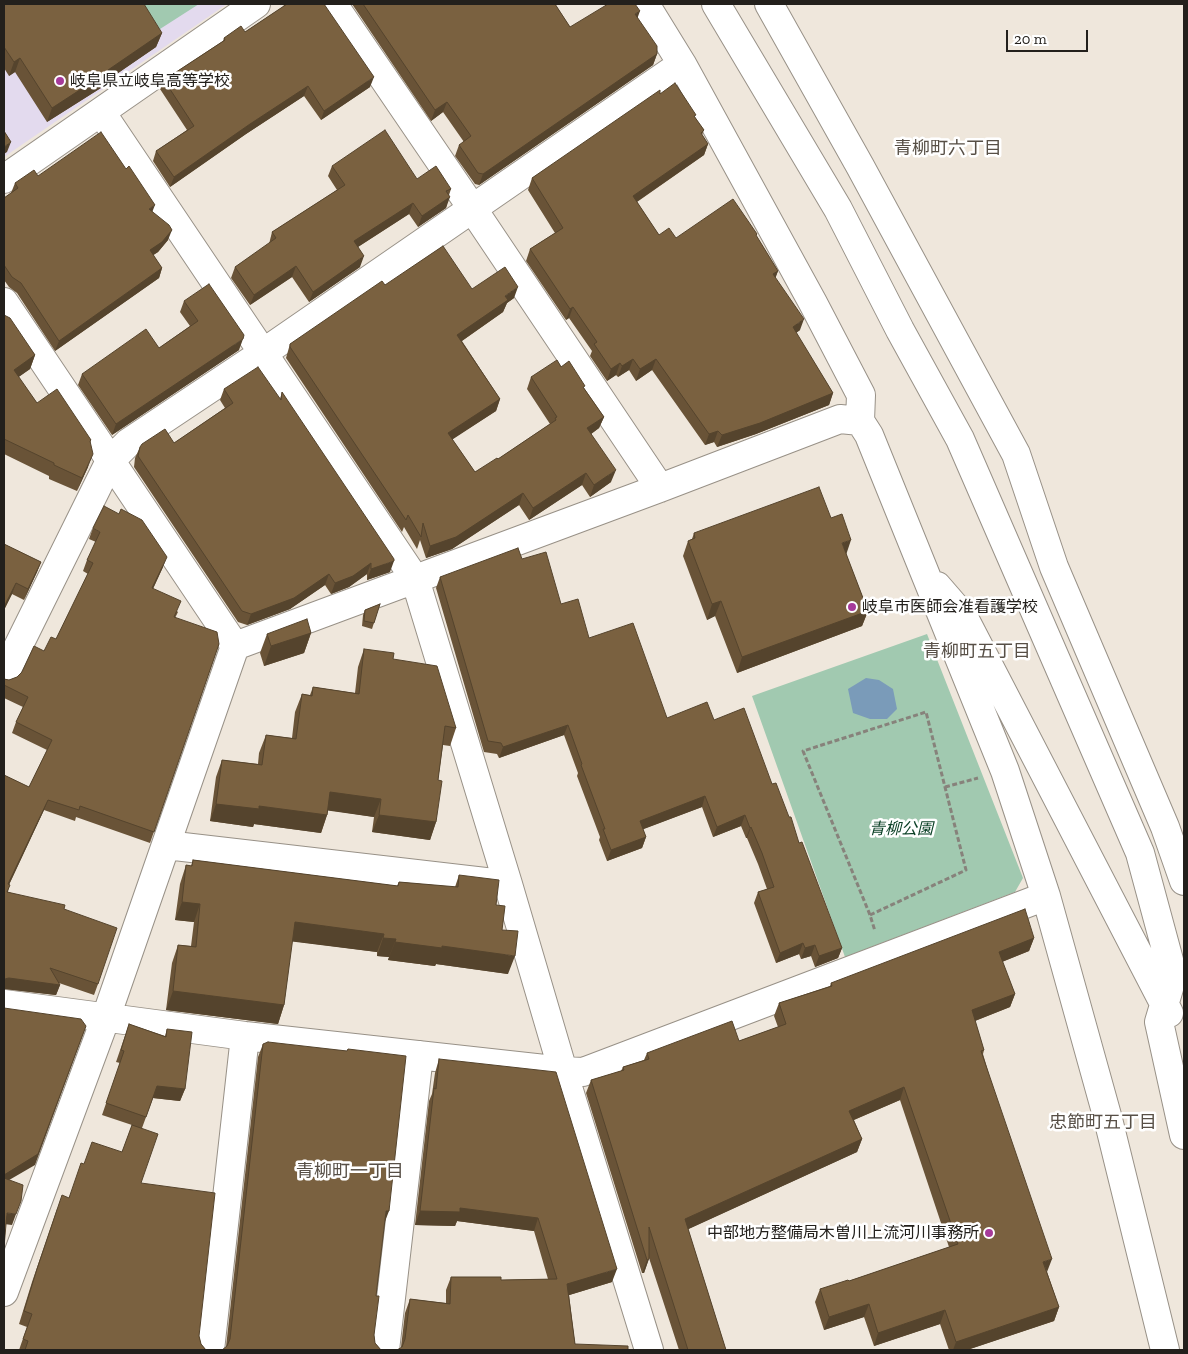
<!DOCTYPE html>
<meta charset="utf-8">
<style>
body{margin:0}
#map{position:relative;width:1188px;height:1354px;overflow:hidden;background:#efe7dc;font-family:"Zilla Slab",serif}
canvas{display:block}
.frame{position:absolute;inset:0;border:5px solid #23201c;pointer-events:none}
.scale{position:absolute;left:1006px;top:30px;width:82px;height:22px;box-sizing:border-box;border:2px solid #23201c;border-top:0;padding-left:6px;font-size:15px;line-height:18px;white-space:nowrap;color:#23201c;-webkit-text-stroke:4px #fff;paint-order:stroke}
</style>
<div id="map">
<canvas width="1188" height="1354"></canvas>
<div class="frame"></div>
<div class="scale">20 m</div>
</div>
<script>
const context = document.querySelector('canvas').getContext('2d');
context.lineJoin = 'round';
function paint(path, color) { context.fillStyle = color; context.fill(path, 'evenodd'); }
const poly = rows => new Path2D(rows.map(r => 'M' + r).join(''));
function strokePath(path, color, width, dash) { context.strokeStyle = color; context.lineWidth = width; context.lineCap = dash ? 'butt' : 'round'; context.setLineDash(dash || []); context.stroke(path); }
function drawText(font, color, halo, rows, align = 'center') {
  context.font = font + ' "Zilla Slab","Noto Sans JP",serif'; context.lineWidth = 5; context.setLineDash([]); context.textBaseline = 'middle'; context.strokeStyle = halo; context.fillStyle = color; for (const [text, x, y, turn = 0] of rows) {
    context.save(); context.translate(x, y); context.rotate((+turn || 0) * Math.PI / 180); context.textAlign = isNaN(turn) ? turn : align; if (halo) context.strokeText(text, 0, 0); context.fillText(text, 0, 0); context.restore();
  }
}
const education = poly([
 [4,4,227,4,4,157]
]);
const green = poly([
 [143,4,199,4,160,29],
 [927,634,1023,878,1015,892,845,957,752,696]
]);
const water = poly([
 [866,678,879,680,893,689,897,709,887,719,870,719,853,713,848,689]
]);
const path = poly([
 [945,787,978,778],
 [870,915,966,870,926,712,803,751,870,915,875,931]
]);
const minor = poly([
 [333,4,472,208,660,488],
 [645,4,682,64,813,303,861,395,860,421],
 [716,4,838,209,900,330,960,439,1140,853,1173,975,1159,1022,1184,1135],
 [769,4,860,166,1016,454,1054,567,1165,827,1184,881],
 [101,112,415,579,508,884,563,1071,649,1350],
 [4,179,256,4],
 [4,302,235,646],
 [937,586,963,616,1169,1013],
 [4,675,110,461,128,443,263,353,682,64],
 [166,845,494,883],
 [4,1004,245,1036,563,1071,583,1072,1046,896],
 [4,1292,106,1017,235,646,660,488,840,419,860,421,869,435,1005,771,1046,896,1108,1119,1165,1350],
 [210,1350,245,1036],
 [385,1350,419,1055]
]);
const wall = poly([
 [4,4,162,33,156,47,105,82,104,86,47,122,15,72,9,76,4,68],
 [283,4,324,4,370,87,321,120,304,96,246,134,170,187,153,161,156,151,187,130,160,89,164,80,223,41,224,38,245,32,284,6],
 [352,4,555,4,570,27,637,18,657,54,653,65,479,185,475,184,455,156,459,145,464,142,443,112,431,121],
 [660,94,695,118,704,130,702,135,708,144,704,155,637,202,659,235,676,238,756,236,778,271,775,278,800,330,796,333,833,393,829,405,756,434,717,447,714,442,705,445,652,370,636,381,629,370,618,377,616,375,607,381,590,356,592,351,569,318,566,320,526,261,530,249,555,233,528,190,532,178],
 [332,166,417,179,451,189,449,195,446,208,418,227,409,214,358,247,360,267,309,302,292,277,250,305,231,278,235,267,269,244,272,232,337,190,328,176],
 [38,176,152,211,168,240,158,252,153,255,162,268,159,278,55,351,17,293,9,287,4,280,4,198,11,193,15,183],
 [385,285,472,289,514,298,507,303,503,312,462,341,500,399,496,411,452,439,475,472,498,459,550,424,527,389,531,377,561,367,584,388,604,417,599,428,591,434,611,482,590,497,582,485,529,520,519,505,452,549,426,558,420,540,417,549,404,527,402,532,286,358,290,344],
 [184,301,239,350,112,435,78,385,82,374,159,348,190,326,180,312],
 [4,315,35,355,30,369,18,377,37,403,91,440,90,443,88,467,77,491,49,479,49,476,4,454],
 [224,389,280,399,282,392,390,572,367,580,367,574,349,587,331,594,325,585,290,609,247,625,238,622,134,467,135,458,140,447,174,443,225,408,220,400],
 [831,518,846,554,868,611,862,626,737,673,715,616,707,620,683,556,688,541,692,539,694,533],
 [93,528,163,567,153,589,178,612,175,618,219,644,150,843,76,817,75,821,44,810,9,885,8,892,64,909,98,984,94,995,59,983,60,985,56,995,6,989,4,775,29,787,47,750,12,733,16,722,23,707,4,698,4,679,9,680,17,677,56,639,88,574,83,571,87,560,96,542,89,539],
 [4,544,41,562,37,572,24,600,12,594,4,610],
 [522,559,589,638,667,718,714,720,772,784,799,843,842,948,838,958,815,967,811,956,801,959,799,954,776,963,754,903,758,892,767,889,758,864,747,838,746,838,741,826,713,837,702,807,643,829,646,837,642,848,607,861,599,840,600,837,577,776,578,773,564,735,499,758,497,754,484,752,436,588,440,577],
 [380,604,372,629,362,626,363,615,365,610],
 [311,633,304,653,264,666,260,653,267,634],
 [364,649,393,659,456,728,450,746,443,745,438,780,436,822,430,840,372,832,374,817,328,810,327,815,321,833,254,824,253,827,210,821,216,777,222,760,258,764,259,753,266,735,292,738,295,712,302,694,310,695,313,687,355,693,358,667],
 [193,860,397,886,399,882,455,887,459,875,496,905,502,930,508,974,436,964,435,966,388,960,389,957,377,956,377,952,292,941,284,1005,278,1024,166,1010,172,963,178,945,191,946,194,922,175,920,180,884,186,865,191,866],
 [1034,938,1029,951,1002,962,1015,994,1010,1007,975,1021,984,1050,983,1054,1047,1272,1059,1307,1054,1321,967,1350,949,1350,940,1324,874,1346,864,1317,824,1330,815,1302,820,1289,849,1281,949,1247,900,1100,854,1120,862,1139,857,1152,688,1229,726,1350,679,1350,649,1258,644,1273,642,1273,586,1093,591,1080,621,1071,623,1067,644,1060,647,1053,739,1041,778,1027,774,1016,779,1003,830,986,831,983],
 [129,1024,165,1036,167,1029,185,1089,180,1101,153,1098,142,1128,141,1183,199,1336,201,1344,206,1350,208,1350,19,1350,27,1327,19,1324,32,1282,57,1209,69,1198,84,1164,122,1152,132,1125,102,1115,120,1063,116,1062],
 [263,1044,347,1051,348,1049,384,1223,376,1296,374,1335,375,1343,381,1350,226,1347,258,1057],
 [439,1059,612,1282,569,1295,575,1344,401,1347,405,1313,410,1299,446,1303,446,1290,451,1277,501,1280,548,1279,534,1231,457,1221,455,1226,415,1225,429,1101,432,1094,435,1073]
]);
const shadedWall = poly([
 [640,11,636,22,635,14],
 [162,33,156,47,105,82,104,86,47,122,52,108],
 [657,54,653,65,479,185,483,174],
 [20,58,15,72,9,76,14,62],
 [374,77,370,87,321,120,324,111],
 [308,86,304,96,246,134,170,187,174,177,250,124],
 [447,102,443,112,431,121,435,110],
 [11,142,7,152,4,154,4,147],
 [708,144,704,155,629,207,633,196],
 [450,197,446,208,418,227,422,216],
 [413,203,409,214,350,252,354,241],
 [155,205,151,215,149,209],
 [172,230,168,240,158,252,146,260,150,250],
 [364,256,360,267,309,302,313,292],
 [296,266,292,277,250,305,254,295],
 [162,268,159,278,55,351,59,341],
 [778,271,774,282,773,274],
 [518,287,514,298,507,303,503,312,453,347,457,335,505,296],
 [573,307,569,318,566,320,570,309],
 [804,319,800,330,789,338,793,327],
 [243,339,239,350,112,435,116,424],
 [35,355,30,369,9,384,14,370],
 [633,359,629,370,618,377,622,366],
 [656,359,652,370,636,381,640,369],
 [620,363,616,375,607,381,611,369],
 [833,393,829,405,756,434,717,447,722,435],
 [500,399,496,411,444,445,448,433],
 [604,417,599,428,583,440,587,428],
 [718,431,714,442,705,445,709,434],
 [93,454,88,467,77,491,82,478],
 [616,470,611,482,590,497,594,485],
 [586,473,582,485,529,520,533,508],
 [523,493,519,505,452,549,426,558,430,546],
 [851,540,846,555,842,543],
 [167,557,163,567,148,599,152,588],
 [394,561,390,572,367,580,371,569],
 [41,562,37,572,24,600,28,589],
 [371,563,367,574,349,587,331,594,335,583],
 [329,574,325,585,290,609,247,625,251,614],
 [16,583,12,594,4,610,4,607],
 [721,601,715,616,707,620,712,604],
 [868,611,862,626,737,673,742,657],
 [311,633,304,653,264,666,271,646],
 [568,725,564,735,499,758,503,747],
 [330,792,381,799,374,817,324,810],
 [705,796,702,807,636,832,640,821],
 [48,800,44,810,4,895,8,884],
 [216,804,259,806,327,815,321,833,254,824,253,827,210,821],
 [379,815,436,822,430,840,372,832],
 [745,815,741,826,713,837,717,827],
 [751,827,747,838,746,838,750,828],
 [646,837,642,848,607,861,611,850],
 [182,902,200,904,194,922,175,920],
 [295,922,384,934,377,952,288,941],
 [383,938,396,939,389,957,377,956],
 [1034,938,1029,951,994,965,999,952],
 [395,942,442,946,515,956,508,974,436,964,435,966,388,960],
 [803,943,799,954,776,963,780,953],
 [815,945,811,956,801,959,805,948],
 [842,948,838,958,815,967,819,956],
 [9,978,60,985,56,995,4,989,4,979],
 [173,991,284,1005,278,1024,166,1010],
 [1015,994,1010,1007,967,1024,972,1010],
 [86,1026,35,1165,4,1183,4,1175],
 [157,1086,185,1089,180,1101,153,1098],
 [904,1087,900,1100,844,1124,849,1111],
 [862,1139,857,1152,680,1233,685,1219],
 [460,1208,538,1218,534,1231,457,1221,455,1226,415,1225,420,1211],
 [386,1211,389,1211,384,1224],
 [7,1213,16,1214,12,1225,4,1224],
 [649,1259,644,1273,642,1273,647,1260],
 [1052,1259,1047,1272,1043,1262],
 [617,1269,612,1282,563,1297,567,1284],
 [869,1304,864,1317,824,1330,829,1317],
 [1059,1307,1054,1321,967,1350,953,1350,956,1342],
 [945,1310,940,1324,874,1346,878,1333]
]);
const building = poly([
 [4,4,144,4,162,33,108,70,109,71,52,108,20,58,14,62,4,47,4,4],
 [287,4,324,4,374,77,324,111,308,86,250,124,174,177,156,151,194,126,164,80,225,40,224,38,241,26,245,32,287,4],
 [363,4,555,4,570,27,608,4,635,4,640,11,635,14,657,46,657,54,483,174,478,173,459,145,471,136,447,102,435,110,363,4],
 [675,83,696,115,694,116,704,130,701,133,708,144,633,196,659,235,669,228,676,238,733,199,757,234,756,235,778,271,773,274,804,319,793,327,833,393,760,423,722,435,718,431,709,434,656,359,640,369,633,359,622,366,620,363,611,369,594,344,597,342,573,307,570,309,530,249,563,228,532,178,660,90,660,94,675,83],
 [385,130,417,179,436,166,451,189,446,191,450,197,422,216,413,203,354,241,364,256,313,292,296,266,254,295,235,267,276,238,272,232,345,185,332,166,385,130],
 [4,131,11,142,4,147,4,131],
 [101,132,126,169,129,166,155,205,149,209,169,225,172,230,162,242,150,250,162,268,59,341,21,283,12,277,4,265,4,198,18,188,15,183,34,170,38,176,101,132],
 [443,246,472,289,505,267,518,287,505,296,508,300,457,335,500,399,448,433,475,472,497,458,498,459,556,420,555,418,557,417,531,377,557,360,561,367,569,361,585,386,583,387,604,417,587,428,616,470,594,485,586,473,533,508,523,493,456,537,430,546,423,523,421,537,408,515,406,520,290,347,290,344,382,281,385,285,443,246],
 [209,284,244,335,243,339,116,424,82,374,146,329,159,348,198,321,184,301,209,284],
 [4,315,10,318,35,355,14,370,37,403,57,389,91,440,90,441,93,454,82,478,54,465,54,463,4,439,4,315],
 [258,367,281,400,282,392,394,559,394,561,371,569,371,563,353,576,335,583,329,574,294,598,251,614,242,611,138,456,140,447,142,444,165,429,174,443,233,403,224,389,258,367],
 [819,487,831,518,842,514,851,540,842,543,868,611,742,657,721,601,712,604,688,541,695,538,694,533,819,487],
 [104,506,119,514,121,509,142,520,167,557,152,588,181,601,174,617,217,632,219,644,154,832,80,806,79,810,48,800,8,884,10,885,7,892,65,905,64,909,117,928,98,984,50,968,60,985,9,978,4,979,4,775,29,787,52,740,16,722,28,697,4,685,4,679,9,680,17,677,22,672,34,646,44,651,51,637,56,639,93,563,87,560,100,532,93,528,104,506],
 [4,544,41,562,28,589,16,583,4,607,4,544],
 [518,548,522,559,546,552,561,604,578,599,589,638,633,623,667,718,707,702,714,720,744,708,772,784,776,783,789,817,791,817,799,843,802,842,842,948,819,956,815,945,805,948,803,943,780,953,758,892,774,887,762,853,751,827,750,828,745,815,717,827,705,796,640,821,646,837,611,850,603,829,605,829,581,765,582,764,568,725,503,747,501,743,488,741,440,577,518,548],
 [380,604,374,623,364,621,365,610,380,604],
 [307,619,311,633,271,646,267,634,307,619],
 [364,649,394,653,393,659,437,666,456,728,445,726,438,780,442,781,436,822,379,815,381,799,330,792,327,815,259,806,259,809,216,804,222,760,262,765,266,735,296,739,302,694,312,696,313,687,359,694,364,649],
 [193,860,398,886,399,882,458,887,459,875,499,880,496,905,505,906,502,930,518,931,515,956,442,946,442,948,395,942,396,939,383,938,384,934,295,922,284,1005,173,991,178,945,196,947,200,904,182,902,186,865,192,866,193,860],
 [1025,909,1034,938,999,952,1015,994,972,1010,984,1050,981,1051,1052,1259,1043,1262,1059,1307,956,1342,945,1310,878,1333,869,1304,829,1317,820,1289,848,1280,849,1281,958,1244,904,1087,849,1111,862,1139,685,1219,726,1350,688,1350,649,1227,649,1259,647,1260,591,1080,624,1070,623,1067,649,1059,647,1053,732,1021,739,1041,786,1024,779,1003,832,986,831,983,1025,909],
 [4,1008,81,1019,86,1026,38,1154,4,1175,4,1008],
 [129,1024,166,1037,167,1029,192,1032,185,1089,157,1086,146,1117,106,1103,124,1051,121,1050,129,1024],
 [268,1042,347,1051,348,1049,406,1056,389,1211,386,1211,376,1296,379,1296,374,1335,375,1343,381,1350,383,1350,222,1350,227,1346,230,1339,263,1044,268,1042],
 [439,1059,556,1072,617,1269,567,1284,575,1344,628,1346,628,1350,397,1350,402,1347,405,1339,410,1299,450,1304,451,1277,501,1277,501,1280,557,1279,538,1218,460,1208,460,1212,420,1211,434,1088,436,1089,439,1059],
 [132,1125,158,1134,141,1183,215,1193,199,1336,201,1344,206,1350,208,1350,25,1350,28,1341,23,1339,32,1314,24,1311,37,1269,62,1195,69,1198,81,1163,84,1164,92,1142,122,1152,132,1125],
 [4,1178,23,1185,21,1201,16,1214,7,1213,4,1247,4,1178]
]);
const markers = [
 [60,81,5,"#a63a9a"],
 [852,607,5,"#a63a9a"],
 [989,1233,5,"#a63a9a"]
];
const poiNames = [
 ["岐阜県立岐阜高等学校",70,81],
 ["岐阜市医師会准看護学校",862,607],
 ["中部地方整備局木曽川上流河川事務所",979,1233,"right"]
];
const parkNames = [
 ["青柳公園",901,829]
];
const neighbourhoodNames = [
 ["青柳町六丁目",948,149],
 ["青柳町五丁目",977,652],
 ["忠節町五丁目",1103,1123],
 ["青柳町一丁目",350,1172]
];
paint(education, '#e3daee');
paint(green, '#a1c9b0');
paint(water, '#7a9bb9');
strokePath(minor, '#989187', 30);
strokePath(path, '#87827b', 3, [5, 2.5]);
strokePath(minor, '#fff', 28);
paint(wall, '#695337');
paint(shadedWall, '#55442d');
paint(building, '#7a6140');
strokePath(building, '#55442d', 1);
for (const [x, y, r, color] of markers) { const dot = new Path2D(); dot.arc(x, y, r, 0, 2 * Math.PI); context.fillStyle = color; context.fill(dot); strokePath(dot, '#fff', 2); }
drawText('16px', '#23201c', '#fff', poiNames, 'left');
drawText('italic 16px', '#0c4127', '#fff', parkNames);
drawText('18px', '#574f46', '#fff', neighbourhoodNames);
</script>
